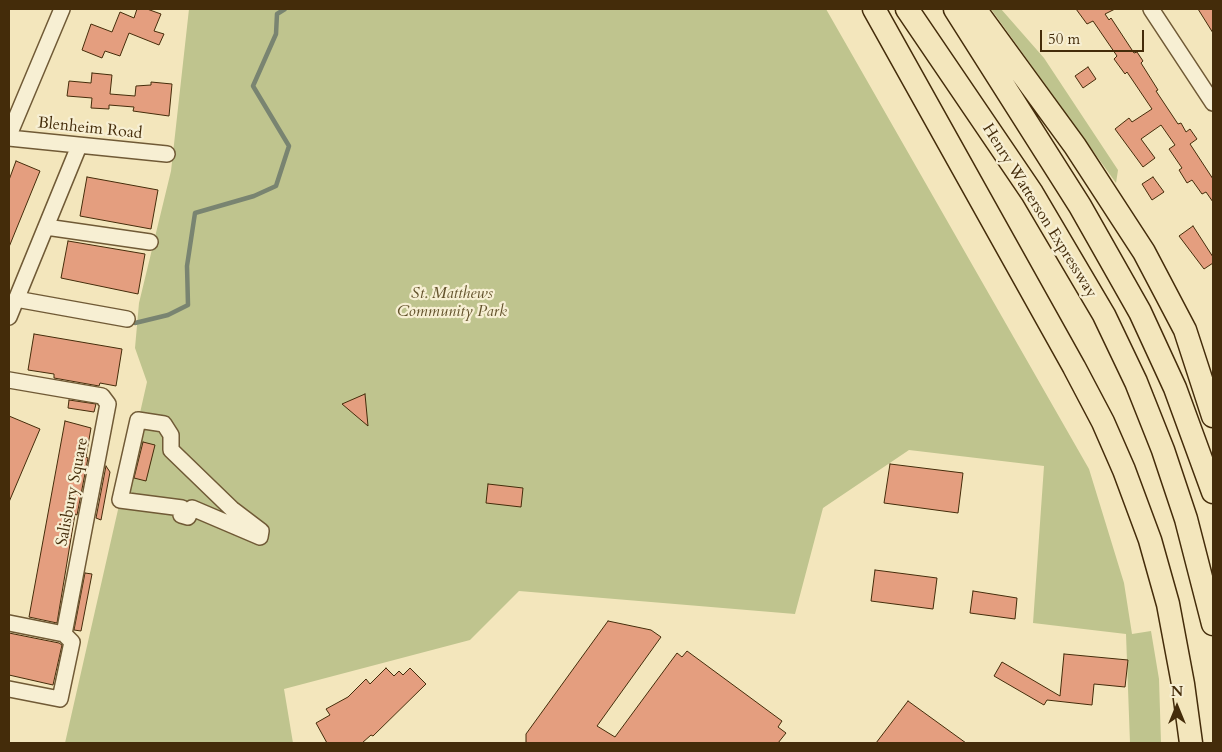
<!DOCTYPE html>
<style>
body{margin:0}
#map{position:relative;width:1222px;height:752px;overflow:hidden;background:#f3e6bc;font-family:Cardo,serif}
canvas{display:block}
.frame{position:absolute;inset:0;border:10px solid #442c0a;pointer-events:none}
.north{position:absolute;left:1152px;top:682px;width:50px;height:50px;-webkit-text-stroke:4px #f7efd3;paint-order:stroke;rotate:0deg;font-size:14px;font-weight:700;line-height:20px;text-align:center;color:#442c0a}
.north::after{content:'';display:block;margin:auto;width:18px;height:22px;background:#442c0a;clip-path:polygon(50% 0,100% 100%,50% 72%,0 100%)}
.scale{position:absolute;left:1040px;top:30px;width:104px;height:22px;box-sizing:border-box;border:2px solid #442c0a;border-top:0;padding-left:6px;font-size:15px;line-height:18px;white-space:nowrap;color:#442c0a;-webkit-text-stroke:4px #f7efd3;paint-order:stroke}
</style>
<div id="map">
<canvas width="1222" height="752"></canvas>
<div class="frame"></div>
<div class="north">N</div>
<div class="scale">50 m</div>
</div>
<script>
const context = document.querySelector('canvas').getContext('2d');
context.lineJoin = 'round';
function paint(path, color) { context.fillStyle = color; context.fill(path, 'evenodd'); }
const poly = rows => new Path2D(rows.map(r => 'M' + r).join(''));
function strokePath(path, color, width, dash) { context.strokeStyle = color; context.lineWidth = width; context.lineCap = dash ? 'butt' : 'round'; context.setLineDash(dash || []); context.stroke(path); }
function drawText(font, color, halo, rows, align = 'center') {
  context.font = font + ' Cardo,serif'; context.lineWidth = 4.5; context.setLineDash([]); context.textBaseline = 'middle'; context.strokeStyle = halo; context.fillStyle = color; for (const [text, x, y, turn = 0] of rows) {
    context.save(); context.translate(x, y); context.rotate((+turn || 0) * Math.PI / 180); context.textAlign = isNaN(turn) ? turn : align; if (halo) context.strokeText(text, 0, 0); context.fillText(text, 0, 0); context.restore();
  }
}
const green = poly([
 [189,9,826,9,1089,469,1124,583,1132,634,1151,631,1159,679,1161,743,1130,743,1126,634,1033,623,1044,466,909,450,823,508,795,614,519,591,470,640,284,689,293,743,65,743,147,382,135,348,139,303,171,171],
 [991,9,1001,9,1044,58,1118,170,1116,183]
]);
const stream = poly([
 [135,323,168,315,188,305,187,266,195,213,254,196,276,186,289,146,253,86,276,34,277,14,285,9]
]);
const building = poly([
 [137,9,147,9,161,14,154,31,164,34,159,45,129,33,120,56,105,51,102,58,82,50,91,24,112,32,120,12,134,18,137,9],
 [1076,9,1115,9,1105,14,1109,20,1111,18,1134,53,1137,52,1143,61,1141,63,1158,90,1156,91,1178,124,1181,123,1186,132,1190,129,1197,139,1190,144,1213,179,1213,202,1206,192,1202,194,1192,180,1187,183,1179,170,1182,168,1169,149,1175,145,1161,125,1141,139,1155,158,1143,167,1115,129,1129,118,1132,122,1152,109,1127,72,1125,74,1114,59,1117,56,1093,21,1087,24,1076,9],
 [1198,9,1213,9,1213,33,1198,9],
 [1088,67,1096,79,1083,88,1075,76,1088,67],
 [92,73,112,75,110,94,135,96,136,86,151,85,151,82,172,84,169,116,133,111,134,107,109,105,109,109,91,108,92,98,67,96,69,81,91,83,92,73],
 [16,161,40,171,9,247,9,180,16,161],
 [87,177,158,190,151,229,80,216,87,177],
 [1153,177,1164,192,1152,200,1142,184,1153,177],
 [1193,226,1213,257,1213,263,1204,269,1179,236,1193,226],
 [68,241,145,254,138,294,61,278,68,241],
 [34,334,122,349,116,386,100,383,99,386,54,378,54,374,28,370,34,334],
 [365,394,368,426,342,404,365,394],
 [69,400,96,404,94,412,68,408,69,400],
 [9,416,40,429,9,502,9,416],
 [65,421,91,428,86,457,88,458,77,515,75,514,57,623,29,617,65,421],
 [143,442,155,445,146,481,134,478,143,442],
 [890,464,963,473,958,513,884,503,890,464],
 [106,466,110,472,101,520,96,518,106,466],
 [488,484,523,488,521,507,486,503,488,484],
 [875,570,937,578,933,609,871,601,875,570],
 [85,573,92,574,81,631,74,630,85,573],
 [973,591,1017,598,1015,619,970,613,973,591],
 [608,621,651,630,661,637,597,726,615,737,677,653,682,657,687,651,782,721,778,727,786,733,778,743,526,743,526,734,608,621],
 [9,633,59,643,62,645,53,685,9,675,9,633],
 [1064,654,1128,660,1125,687,1094,684,1092,705,1047,700,1044,705,994,676,1002,662,1060,696,1064,654],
 [386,668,394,676,399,671,403,675,410,668,426,684,373,736,371,735,362,743,327,743,316,723,330,715,326,709,348,697,366,679,370,684,386,668],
 [908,701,966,743,876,743,908,701]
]);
const minor = poly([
 [1151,9,1213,103],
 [9,135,62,9],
 [9,138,167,154],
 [46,227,150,242],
 [16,299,127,319],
 [9,317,79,146],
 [9,380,102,396,108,404,64,634,9,623],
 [138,420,164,424,171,435,171,450,232,509,261,531,260,537,192,508,188,517,181,515,182,508,120,500,138,420],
 [9,689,60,699,72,642,64,634]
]);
const highway = poly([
 [874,9,1074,367,1103,422,1124,470,1150,540,1168,604,1183,684,1191,743],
 [907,9,1032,193,1104,315,1136,382,1163,450,1186,519,1213,624],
 [955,9,1080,206,1140,312,1175,388,1213,492],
 [975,9,1075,146,1144,252,1185,330,1213,416]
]);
const streetNames = [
 ["Blenheim Road",90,129,6],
 ["Henry Watterson Expressway",1039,211,58],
 ["Salisbury Square",73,492,-79]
];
const parkNames = [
 ["St. Matthews",452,294],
 ["Community Park",452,312]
];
paint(green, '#bfc48e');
strokePath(stream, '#798471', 4.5);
paint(building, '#e49e7f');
strokePath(building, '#442c0a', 1);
strokePath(minor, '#705a36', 18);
strokePath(highway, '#442c0a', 25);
strokePath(minor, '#f7efd3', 15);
strokePath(highway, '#f3e6bc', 22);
drawText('16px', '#442c0a', '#f7efd3', streetNames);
drawText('italic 16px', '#63522b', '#f7efd3', parkNames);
</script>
